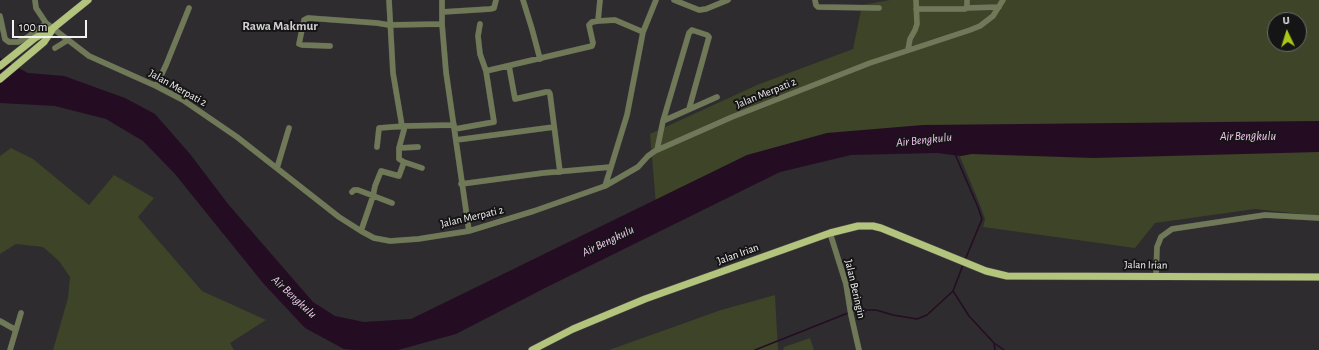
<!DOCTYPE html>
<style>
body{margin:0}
#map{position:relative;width:1319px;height:350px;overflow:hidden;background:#2e2c2e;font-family:"Alegreya Sans",sans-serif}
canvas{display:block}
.north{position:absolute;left:1267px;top:12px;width:40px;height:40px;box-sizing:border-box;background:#161516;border:1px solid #6e6d6e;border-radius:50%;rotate:356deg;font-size:11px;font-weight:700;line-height:16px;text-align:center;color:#f3f1f2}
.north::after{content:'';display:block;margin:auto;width:14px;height:18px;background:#aac717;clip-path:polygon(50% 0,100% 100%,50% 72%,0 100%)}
.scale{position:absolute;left:12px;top:20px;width:75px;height:18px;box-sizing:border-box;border:2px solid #f3f1f2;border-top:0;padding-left:5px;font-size:12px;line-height:14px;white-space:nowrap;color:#f3f1f2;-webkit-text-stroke:3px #161516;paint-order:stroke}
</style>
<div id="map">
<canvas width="1319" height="350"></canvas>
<div class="north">U</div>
<div class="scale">100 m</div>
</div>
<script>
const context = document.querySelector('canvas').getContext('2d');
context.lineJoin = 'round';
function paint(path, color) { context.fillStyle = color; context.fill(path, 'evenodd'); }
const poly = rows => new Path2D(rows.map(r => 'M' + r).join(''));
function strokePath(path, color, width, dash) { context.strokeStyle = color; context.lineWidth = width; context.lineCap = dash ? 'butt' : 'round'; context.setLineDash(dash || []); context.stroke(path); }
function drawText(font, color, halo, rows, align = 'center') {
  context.font = font + ' "Alegreya Sans",sans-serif'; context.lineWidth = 4; context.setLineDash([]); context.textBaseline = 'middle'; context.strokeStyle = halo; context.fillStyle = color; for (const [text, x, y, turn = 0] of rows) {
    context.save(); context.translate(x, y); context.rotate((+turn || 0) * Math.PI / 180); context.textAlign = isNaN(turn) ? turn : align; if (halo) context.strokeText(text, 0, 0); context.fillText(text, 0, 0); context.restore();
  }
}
const green = poly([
 [890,0,1319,0,1319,216,1255,209,1155,223,1135,248,983,227,985,219,980,205,956,147,930,129,656,205,650,134,757,85,853,49,862,5],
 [1275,20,1299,20,1299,44,1275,44],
 [11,148,33,159,89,205,114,175,154,198,138,217,202,291,266,320,230,343,234,350,53,350,68,298,70,277,59,261,43,247,16,244,0,254,0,156],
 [775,295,778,350,609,350,721,310],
 [810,338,814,350,783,350,784,347]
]);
const water = poly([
 [0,58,28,73,64,76,125,98,155,114,190,154,228,204,313,302,335,316,364,322,411,319,747,155,827,133,923,125,1319,121,1319,152,1093,158,972,154,961,156,937,153,851,155,780,172,545,288,456,334,398,350,355,350,344,349,305,328,263,283,175,174,143,141,106,119,55,106,0,103]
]);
const stream = poly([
 [955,154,978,207,982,219,965,260],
 [953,291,969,316,994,343,995,350],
 [852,312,855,310,876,310,893,315,917,319,927,315,953,291,963,265],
 [994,343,1004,350],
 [755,350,848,313]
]);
const minor = poly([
 [35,0,36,8,46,23,89,56,156,86,183,100,237,137,339,217,361,231,374,238,390,241,418,239,469,231,534,211,605,186,638,167,648,156,655,151,732,117,870,63,970,30,980,26,993,16,1003,0],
 [389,0,393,73,402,126],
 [442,0,442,24,446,72,469,231],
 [523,0,532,29,540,59],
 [674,0,699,10,706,9,728,0],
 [815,0,816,5,818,7,879,8],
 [966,8,999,7],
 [916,9,965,9,967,6,967,0],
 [442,12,490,9,494,8,496,0],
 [0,16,5,39,9,42,18,42,28,37,46,23],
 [598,21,615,20,643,32],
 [330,46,302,45,299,44,304,20,308,18,377,23,389,25,442,24],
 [55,48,68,40],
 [908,50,910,39,915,30,917,24,916,0],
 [509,66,515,99,546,92,549,92,550,94,560,172],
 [486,71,592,46,593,43,589,25,592,22,598,21,600,0],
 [156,86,166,65,189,8],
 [663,121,717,97],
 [405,126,399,148,418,147],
 [455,129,494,122,486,71,480,54,478,36,480,24],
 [456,140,554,127],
 [377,147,379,128,405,126,454,125],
 [657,150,663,121,689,33,692,30,707,35,709,37,689,109],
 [404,162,422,168],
 [277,168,289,128],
 [461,184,543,173,611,167,627,115,643,32,656,0],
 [605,186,611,167],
 [352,192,354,190,358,190,392,203],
 [361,231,373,196,375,186,381,171,399,176,404,162,399,159,399,148],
 [830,233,846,284,851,315,859,350],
 [1156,276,1157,247,1161,237,1172,229,1265,215,1319,218],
 [0,321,16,330],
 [10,350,21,313]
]);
const major = poly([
 [0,66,35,38,52,29,88,0],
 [0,79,44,42,52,30],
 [532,350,573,329,645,299,830,233,858,226,873,226,881,228,986,271,1007,276,1319,277]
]);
const streetNames = [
 ["Jalan Merpati 2",178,88,29],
 ["Jalan Merpati 2",766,93,-22],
 ["Jalan Merpati 2",472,217,-13],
 ["Jalan Irian",738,254,-20],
 ["Jalan Irian",1146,265,1],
 ["Jalan Beringin",855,289,77]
];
const waterNames = [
 ["Air Bengkulu",1248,136],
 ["Air Bengkulu",924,140,-6],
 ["Air Bengkulu",608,241,-26],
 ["Air Bengkulu",294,297,43]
];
const quarterNames = [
 ["Rawa Makmur",280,26]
];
paint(green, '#3d4427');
paint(water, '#240d23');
strokePath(stream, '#240d23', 1.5);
strokePath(minor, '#4a4849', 6);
strokePath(major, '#4a4849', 8);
strokePath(minor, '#707957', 5.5);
strokePath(major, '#b3c47d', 7);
drawText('11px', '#f3f1f2', '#161516', streetNames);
drawText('italic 12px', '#f8c6f5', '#161516', waterNames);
drawText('bold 13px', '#d0ced0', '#161516', quarterNames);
</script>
